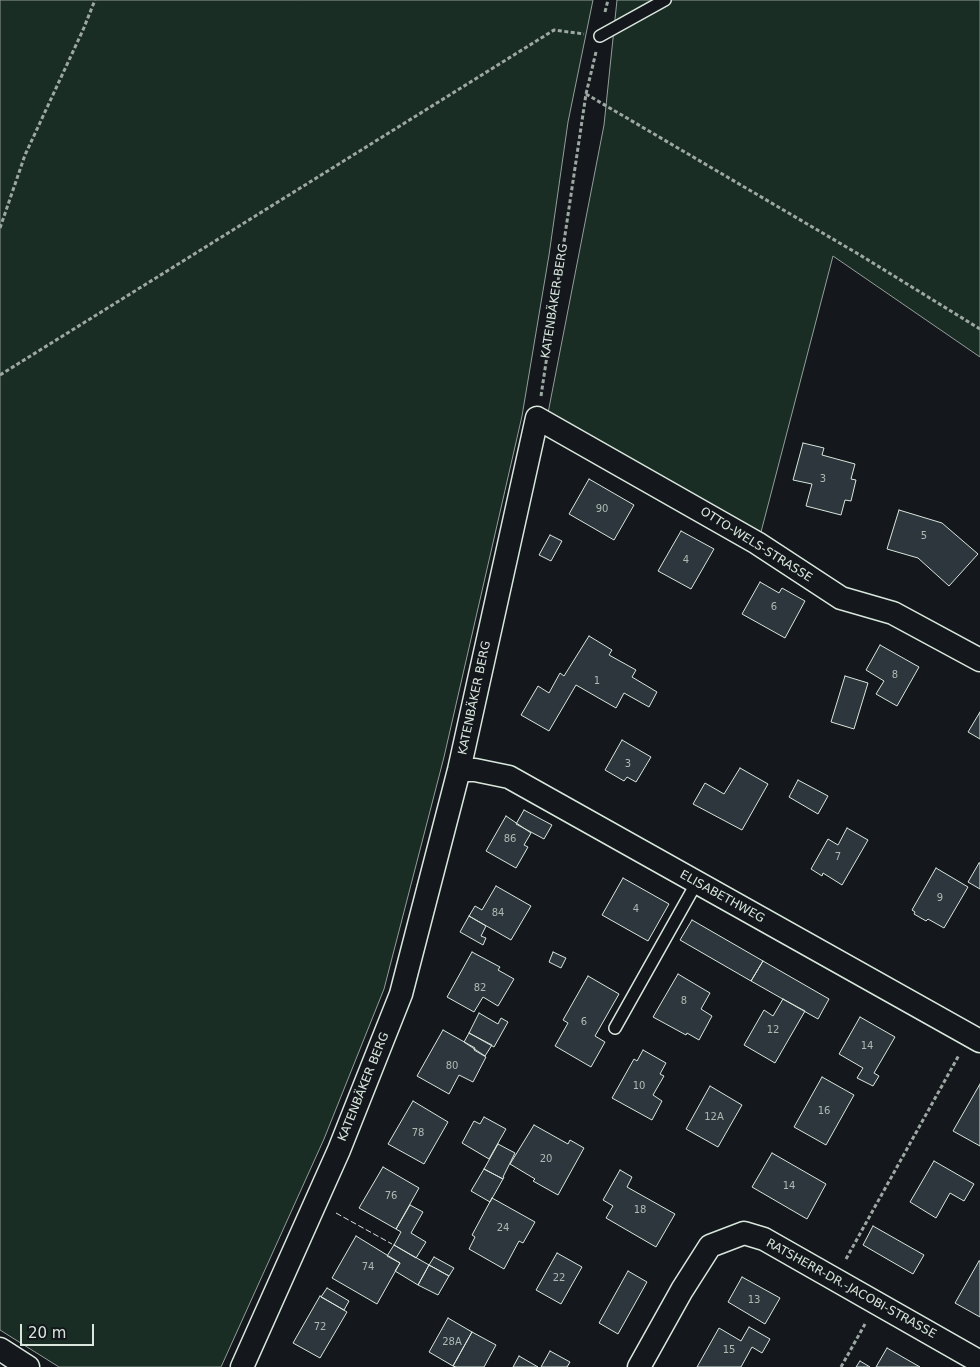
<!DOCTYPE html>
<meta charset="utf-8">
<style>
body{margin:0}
#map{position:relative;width:980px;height:1367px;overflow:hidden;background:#14181c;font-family:"DejaVu Sans",sans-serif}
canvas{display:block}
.scale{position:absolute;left:20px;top:1324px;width:74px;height:22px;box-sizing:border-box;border:2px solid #d8e6dc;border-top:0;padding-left:6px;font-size:15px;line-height:18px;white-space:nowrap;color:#d8e6dc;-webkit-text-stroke:4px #14181c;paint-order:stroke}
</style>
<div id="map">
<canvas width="980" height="1367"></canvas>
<div class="scale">20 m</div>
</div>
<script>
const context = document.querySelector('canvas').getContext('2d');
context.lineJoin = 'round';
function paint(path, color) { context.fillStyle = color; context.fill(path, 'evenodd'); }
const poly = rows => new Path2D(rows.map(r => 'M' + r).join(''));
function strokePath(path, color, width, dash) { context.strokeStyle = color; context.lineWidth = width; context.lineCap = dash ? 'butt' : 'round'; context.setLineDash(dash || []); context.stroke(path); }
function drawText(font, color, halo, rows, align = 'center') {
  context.font = font + ' "DejaVu Sans",sans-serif'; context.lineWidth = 4; context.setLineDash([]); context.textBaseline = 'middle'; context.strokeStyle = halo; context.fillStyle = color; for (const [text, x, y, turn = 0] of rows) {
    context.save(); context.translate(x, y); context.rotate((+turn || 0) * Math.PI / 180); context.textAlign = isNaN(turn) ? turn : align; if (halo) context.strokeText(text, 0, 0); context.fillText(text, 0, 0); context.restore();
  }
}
const green = poly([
 [0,0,593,0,568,122,549,255,522,416,444,757,384,989,324,1139,221,1367,59,1367,0,1330,0,0],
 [617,0,980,0,980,357,833,256,761,532,548,413,604,125,617,0]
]);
const building = poly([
 [803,443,824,448,822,455,855,464,851,479,856,480,851,501,845,500,841,515,806,506,812,484,793,480,803,443],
 [589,479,634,505,614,540,569,514,589,479],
 [899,510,942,523,978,554,949,586,918,558,887,549,899,510],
 [681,531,714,549,691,589,658,571,681,531],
 [550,535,562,541,551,561,539,555,550,535],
 [760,582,779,593,782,588,805,601,785,638,742,614,760,582],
 [589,636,612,650,609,655,636,670,632,677,657,692,649,707,624,693,616,708,576,685,549,731,521,715,538,686,549,693,560,673,564,676,589,636],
 [880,645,919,667,897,706,876,694,884,681,866,670,880,645],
 [845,676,868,683,854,729,831,722,845,676],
 [980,712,980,739,968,732,980,712],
 [622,740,651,757,636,782,627,777,624,781,605,770,622,740],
 [740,768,768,784,742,830,693,804,705,783,724,794,740,768],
 [798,780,828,796,818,814,789,797,798,780],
 [524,810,552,825,544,839,516,824,524,810],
 [506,816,531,833,524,845,528,847,516,868,486,851,506,816],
 [847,828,868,840,842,885,823,873,822,876,811,869,828,839,838,845,847,828],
 [979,863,980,863,980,889,968,882,979,863],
 [936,868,968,887,944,928,928,919,926,921,914,914,915,912,912,910,936,868],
 [623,878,669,904,648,941,602,915,623,878],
 [496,886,531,906,511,940,469,916,475,906,482,910,496,886],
 [469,916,486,926,481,936,486,938,483,945,460,932,469,916],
 [692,920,763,961,751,981,680,940,692,920],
 [472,952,500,967,498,970,514,979,498,1006,483,997,474,1012,447,997,472,952],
 [553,952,566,958,561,968,549,962,553,952],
 [763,961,829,999,818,1019,751,981,763,961],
 [678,974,710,993,701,1009,712,1016,699,1040,687,1033,686,1035,653,1017,678,974],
 [588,976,619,994,595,1036,605,1042,591,1067,555,1046,568,1023,563,1020,588,976],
 [783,999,805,1011,775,1063,744,1045,764,1010,773,1016,783,999],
 [479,1013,498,1024,501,1018,508,1022,494,1047,469,1033,479,1013],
 [860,1017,895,1037,874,1073,879,1076,873,1086,857,1078,863,1068,839,1054,860,1017],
 [443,1030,475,1048,474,1050,486,1057,473,1082,459,1075,449,1094,417,1076,443,1030],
 [469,1033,492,1045,485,1056,464,1042,469,1033],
 [643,1050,666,1063,660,1074,664,1076,653,1095,662,1101,652,1120,612,1098,634,1059,637,1061,643,1050],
 [822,1077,854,1095,826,1145,794,1127,822,1077],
 [980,1084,980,1146,953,1131,980,1084],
 [710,1086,742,1105,718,1147,686,1129,710,1086],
 [413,1101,448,1122,424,1164,388,1144,413,1101],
 [484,1117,506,1129,489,1159,462,1143,474,1121,480,1124,484,1117],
 [534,1125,568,1144,570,1140,584,1148,558,1195,533,1181,535,1179,510,1164,534,1125],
 [498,1144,515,1153,503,1177,504,1177,503,1179,484,1169,498,1144],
 [772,1153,826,1184,807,1219,752,1187,772,1153],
 [934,1161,974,1184,964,1201,950,1193,936,1218,910,1202,934,1161],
 [383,1167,419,1188,396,1229,359,1208,383,1167],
 [484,1169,503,1179,490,1202,471,1191,484,1169],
 [620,1170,632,1177,627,1187,675,1214,656,1247,606,1218,613,1206,603,1200,620,1170],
 [492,1198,535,1222,523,1243,519,1241,504,1269,469,1249,475,1237,472,1235,492,1198],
 [410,1205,423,1212,411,1233,426,1242,416,1258,394,1245,401,1232,396,1229,410,1205],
 [873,1226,924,1255,913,1274,863,1245,873,1226],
 [356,1236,400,1263,377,1304,332,1278,356,1236],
 [394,1245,429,1265,418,1285,395,1271,400,1263,387,1256,394,1245],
 [557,1253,582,1267,561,1304,536,1290,557,1253],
 [434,1257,454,1268,449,1276,429,1265,434,1257],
 [979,1261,980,1261,980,1317,955,1303,979,1261],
 [429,1265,449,1276,438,1295,418,1285,429,1265],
 [628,1271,647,1282,618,1334,599,1323,628,1271],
 [742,1277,780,1298,765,1324,728,1302,742,1277],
 [327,1288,349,1301,344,1310,321,1297,327,1288],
 [320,1296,347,1312,320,1358,293,1343,320,1296],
 [448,1318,472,1332,453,1366,429,1352,448,1318],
 [749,1327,770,1339,762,1353,752,1347,741,1367,697,1367,719,1328,741,1341,749,1327],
 [472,1332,496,1345,484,1367,456,1367,453,1366,472,1332],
 [887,1348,920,1367,876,1367,887,1348],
 [550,1351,570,1362,567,1367,541,1367,550,1351],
 [519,1356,538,1367,513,1367,519,1356],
 [860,1361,870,1367,856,1367,860,1361]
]);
const path = poly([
 [605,12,608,0],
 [586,94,860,255,980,329],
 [0,228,25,155,83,30,95,0],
 [0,375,554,30,584,34],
 [541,396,586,94,596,52],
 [846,1259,959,1055],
 [841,1367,865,1324]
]);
const lane = poly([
 [600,36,665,0],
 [615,1028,697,882]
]);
const street = poly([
 [459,770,475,770,509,777,980,1041],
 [0,1349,28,1367],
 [242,1367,339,1150,401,994,459,770,537,418,757,543,841,598,893,613,980,660],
 [639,1367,682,1290,710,1246,744,1233,764,1239,980,1362]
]);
const fence = poly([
 [336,1213,392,1244]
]);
const numberNames = [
 ["3",823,479],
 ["90",602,509],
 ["5",924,536],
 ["4",686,560],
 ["6",774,607],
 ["8",895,675],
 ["1",597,681],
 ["3",628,764],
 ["86",510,839],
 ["7",838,857],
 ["9",940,898],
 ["4",636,909],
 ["84",498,913],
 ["82",480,988],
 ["8",684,1001],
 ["6",584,1022],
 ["12",773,1030],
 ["14",867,1046],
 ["80",452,1066],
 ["10",639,1086],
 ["16",824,1111],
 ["12A",714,1117],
 ["78",418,1133],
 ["20",546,1159],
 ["14",789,1186],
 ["76",391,1196],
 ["18",640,1210],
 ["24",503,1228],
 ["74",368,1267],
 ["22",559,1278],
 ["13",754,1300],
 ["72",320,1327],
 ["28A",452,1342],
 ["15",729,1350]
];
const streetNames = [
 ["KATENBÄKER BERG",555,301,-81],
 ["OTTO-WELS-STRASSE",756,545,32],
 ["KATENBÄKER BERG",475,698,-78],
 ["ELISABETHWEG",722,897,29],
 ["KATENBÄKER BERG",364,1087,-68],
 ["RATSHERR-DR.-JACOBI-STRASSE",851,1289,29]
];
paint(green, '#1a2d24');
strokePath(green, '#939e99', 1);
paint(building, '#2c363c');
strokePath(building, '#d8e6dc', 1);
strokePath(lane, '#d8e6dc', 14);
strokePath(street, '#d8e6dc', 25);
strokePath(path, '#9da8a2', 3, [4, 2.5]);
strokePath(lane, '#14181c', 11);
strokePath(street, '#14181c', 22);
strokePath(fence, '#d8e6dc', 1, [6, 2.5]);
drawText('10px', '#adbab4', null, numberNames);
drawText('12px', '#d8e6dc', '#14181c', streetNames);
</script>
